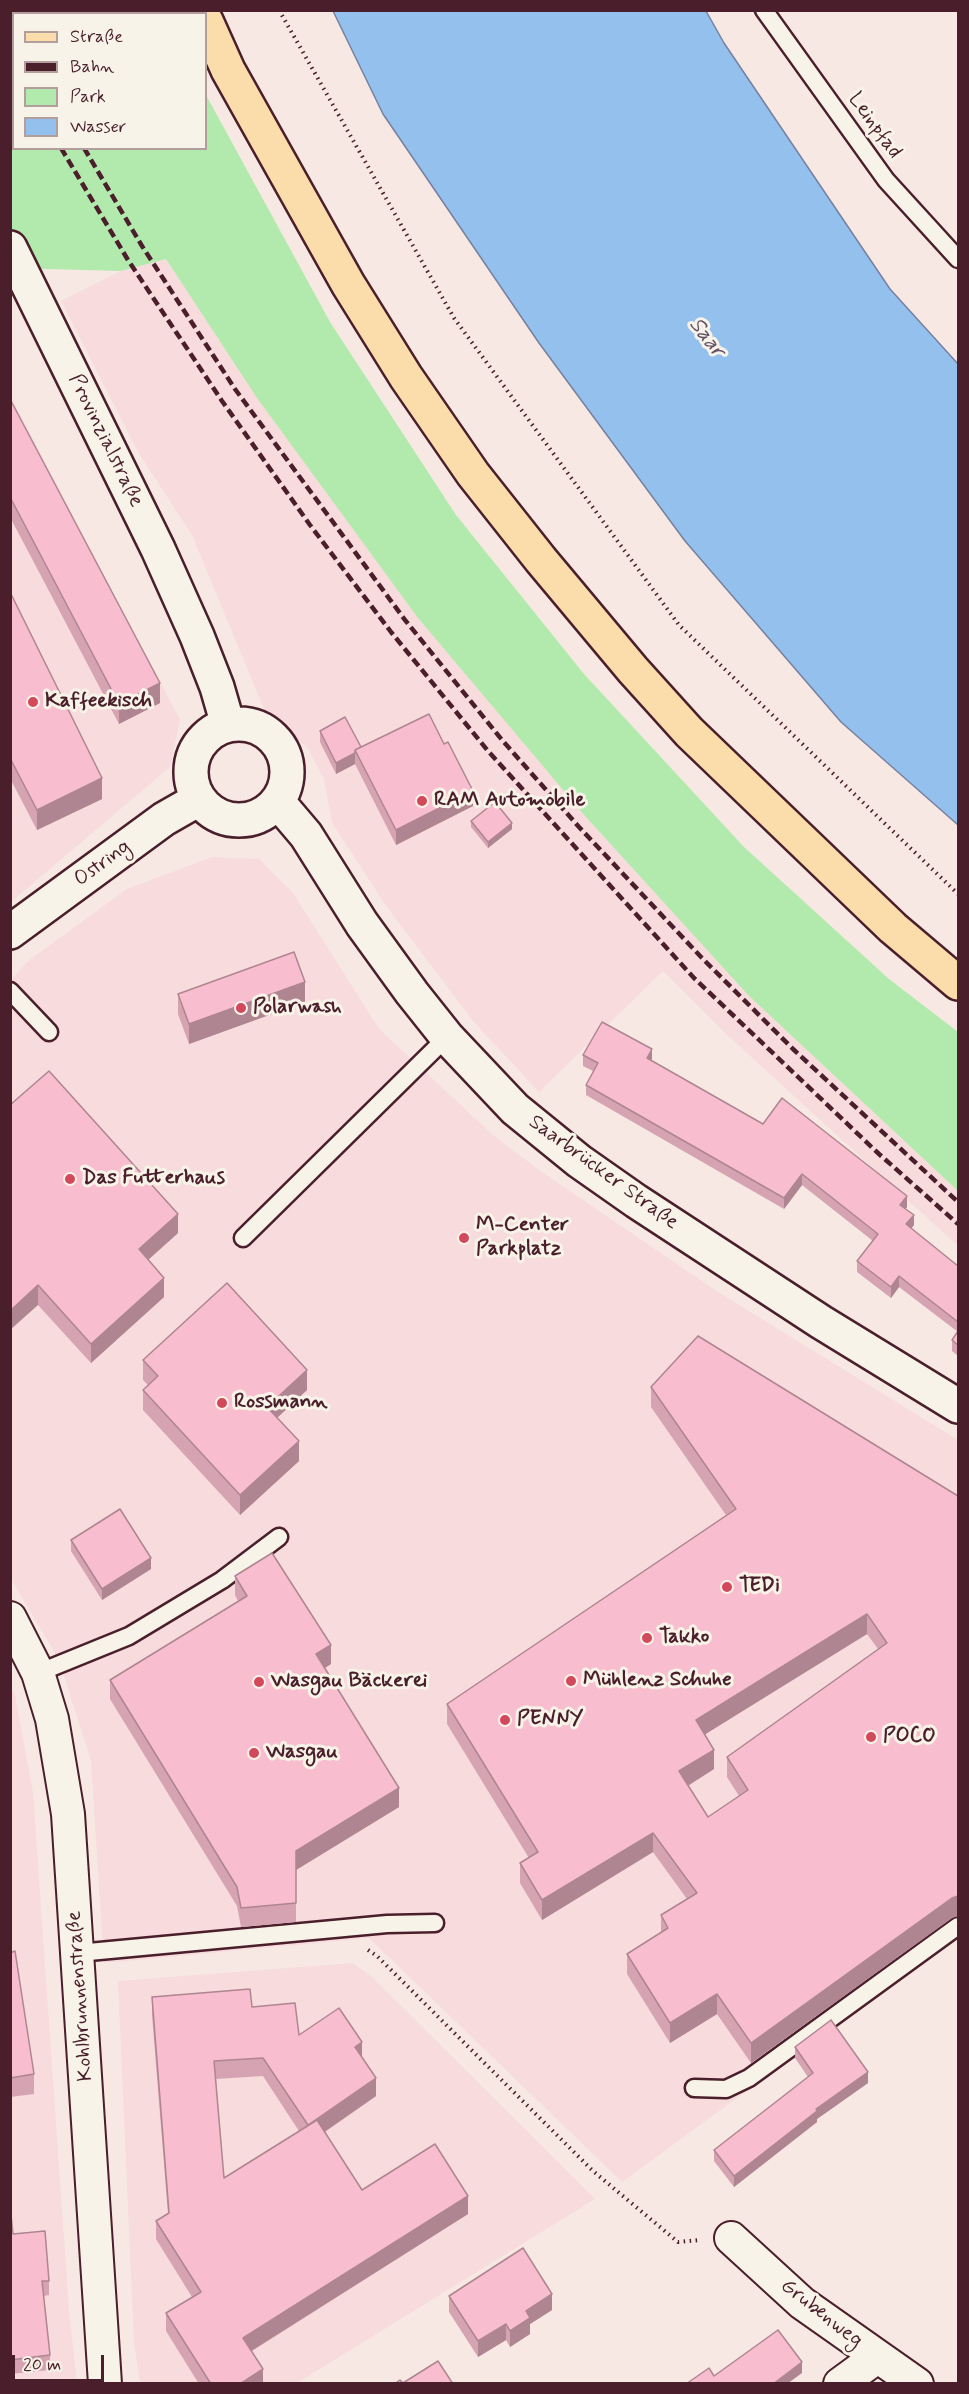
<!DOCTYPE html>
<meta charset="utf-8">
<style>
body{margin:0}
#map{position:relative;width:969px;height:2394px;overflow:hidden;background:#f7e8e3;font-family:Mynerve,sans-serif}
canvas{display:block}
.frame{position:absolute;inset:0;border:12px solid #4a1f2b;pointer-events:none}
.legend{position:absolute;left:12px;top:12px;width:195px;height:138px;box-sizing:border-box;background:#f7f3e8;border:2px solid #b29e9c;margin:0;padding:8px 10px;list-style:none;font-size:18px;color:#4a1f2b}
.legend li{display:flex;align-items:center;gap:12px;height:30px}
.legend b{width:30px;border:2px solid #b29e9c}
.scale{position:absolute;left:12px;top:2355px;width:92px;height:27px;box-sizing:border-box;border:3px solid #4a1f2b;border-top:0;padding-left:8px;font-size:18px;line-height:21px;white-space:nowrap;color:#4a1f2b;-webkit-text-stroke:4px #f7f3e8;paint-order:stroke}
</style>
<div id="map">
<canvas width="969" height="2394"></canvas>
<div class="frame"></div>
<ul class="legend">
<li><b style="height:8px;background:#fbddab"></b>Straße</li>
<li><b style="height:8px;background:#4a1f2b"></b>Bahn</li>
<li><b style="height:16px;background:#b2eaad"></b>Park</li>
<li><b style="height:16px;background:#94c0ed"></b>Wasser</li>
</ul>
<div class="scale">20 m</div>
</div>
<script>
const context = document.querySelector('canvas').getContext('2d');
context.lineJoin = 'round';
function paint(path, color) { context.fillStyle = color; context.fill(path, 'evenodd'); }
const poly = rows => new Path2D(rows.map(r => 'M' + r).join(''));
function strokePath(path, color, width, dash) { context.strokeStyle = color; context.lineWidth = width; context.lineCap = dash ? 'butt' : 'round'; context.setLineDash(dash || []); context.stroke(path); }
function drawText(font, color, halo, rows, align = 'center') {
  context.font = font + ' Mynerve,sans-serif'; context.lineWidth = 6; context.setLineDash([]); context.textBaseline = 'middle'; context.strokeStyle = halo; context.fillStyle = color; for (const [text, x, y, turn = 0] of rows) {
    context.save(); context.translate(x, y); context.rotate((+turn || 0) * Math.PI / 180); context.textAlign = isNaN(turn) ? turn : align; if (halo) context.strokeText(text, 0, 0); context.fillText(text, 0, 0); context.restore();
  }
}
const built = poly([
 [166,259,257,398,418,618,585,816,748,995,958,1191,958,1246,724,1032,663,971,539,1092,473,1021,387,907,332,823,324,779,307,747,267,716,192,535,138,452,61,301,121,271],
 [10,395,180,720,170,767,11,902],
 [212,857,259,859,293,893,379,1029,494,1136,539,1170,718,1292,958,1440,958,1936,622,2182,369,1938,104,1963,91,1761,59,1660,11,1579,10,981,28,961,127,889],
 [10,1687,15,1695,33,1793,69,2311,77,2383,11,2383],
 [353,1963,372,1977,595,2199,297,2383,140,2383,134,2342,118,1981]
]);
const green = poly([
 [11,11,166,11,168,13,14,14,14,148,206,148,206,95,330,322,456,515,584,674,744,847,889,979,958,1032,958,1191,748,995,585,816,418,618,257,398,166,259,121,271,11,268]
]);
const water = poly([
 [333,11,706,11,724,43,890,289,958,364,958,825,841,722,685,541,539,343,383,114,333,11]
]);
const path = poly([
 [279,10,454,318,679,625,958,894],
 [368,1950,377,1956,593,2171,678,2242,700,2240]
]);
const lane = poly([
 [764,10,886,180,958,259],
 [10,991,49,1032],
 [243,1238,447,1037],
 [38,1673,129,1636,222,1580,279,1537],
 [78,1953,387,1924,435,1923],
 [694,2088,726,2089,749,2078,958,1926]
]);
const street = poly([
 [10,1618,38,1673,52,1719,68,1814,105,2384],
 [731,2238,802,2303,917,2384],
 [840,2384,877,2357]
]);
const secondary = poly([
 [10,248,158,549,197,636,217,687,228,725],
 '191 772a48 48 0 1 1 96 0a48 48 0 1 1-96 0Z',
 [278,802,306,835,362,924,412,993,447,1037,515,1109,579,1161,636,1201,821,1322,958,1406],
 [10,932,164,819,199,799]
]);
const primary = poly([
 [206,21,228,70,348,284,406,377,473,474,541,560,633,670,689,732,893,928,958,983]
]);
const rail = poly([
 [10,22,14,28],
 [10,56,14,62],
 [61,148,128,260,222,401,310,525,391,632,488,751,694,978,879,1154,958,1224],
 [84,148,142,246,235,389,405,620,502,740,579,827,702,958,793,1049,958,1202]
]);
const wall = poly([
 [10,399,160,703,119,724,10,517],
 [10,592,102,799,37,830,10,778],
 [320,731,361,747,473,806,396,845,355,764,336,774,320,742],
 [471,821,512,829,488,848,471,827],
 [178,994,305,1002,189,1044,178,1014],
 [583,1055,907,1207,906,1209,914,1225,911,1228,958,1266,958,1356,952,1351,952,1340,958,1332,899,1287,891,1298,857,1272,857,1261,873,1241,802,1185,784,1209,586,1095,586,1085,593,1071,583,1066],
 [10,1105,178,1233,148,1260,164,1297,91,1363,38,1305],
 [143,1360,307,1390,277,1418,299,1461,240,1515,143,1410,143,1390,148,1385,143,1380],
 [651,1387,958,1496,958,1916,952,1918,751,2063,717,2014,670,2043,627,1974,627,1954,661,1933,661,1915,687,1899,653,1852,542,1920,520,1883,520,1863,529,1858,447,1724,447,1704,726,1515,651,1407],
 [867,1634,878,1649,727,1757,727,1777,739,1796,708,1817,688,1786,714,1769,705,1734],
 [71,1540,151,1569,102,1600,71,1551],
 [235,1576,331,1664,325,1668,399,1807,296,1870,296,1922,241,1927,237,1906,110,1699,110,1680,238,1601,235,1595],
 [10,1953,34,2074,34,2094,10,2097],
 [152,1997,252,2007,299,2035,362,2058,376,2096,325,2132,362,2190,468,2214,252,2351,263,2384,199,2384,166,2331,166,2313,192,2297,156,2239,156,2221,168,2214,152,2015],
 [263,2076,299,2131,224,2178,216,2079],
 [795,2047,868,2083,817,2119,817,2122,734,2187,714,2161,714,2150,808,2077,795,2058],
 [10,2205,13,2234,49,2281,49,2295,44,2296,50,2355,50,2370,10,2374],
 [449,2296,552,2310,530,2324,530,2334,510,2347,506,2340,478,2357,449,2312]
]);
const shadedWall = poly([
 [160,683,160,703,119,724,119,704],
 [355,753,355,764,336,774,336,763],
 [102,778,102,799,37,830,37,810],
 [473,791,473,806,396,845,396,830],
 [512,823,512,829,488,848,488,842],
 [305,982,305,1002,189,1044,189,1024],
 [652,1049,652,1060,647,1058],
 [802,1174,802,1185,784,1209,784,1198],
 [907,1196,907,1207,900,1215,900,1205],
 [178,1214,178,1233,139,1268,139,1249],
 [914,1215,914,1225,906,1235,906,1224],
 [899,1276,899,1287,891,1298,891,1287],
 [164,1278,164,1297,91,1363,91,1344],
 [38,1285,38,1305,10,1330,10,1311],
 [307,1370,307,1390,267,1427,267,1407],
 [299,1441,299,1461,240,1515,240,1495],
 [151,1558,151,1569,102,1600,102,1589],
 [867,1614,867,1634,696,1740,696,1720],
 [331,1645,331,1664,316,1673,316,1654],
 [714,1750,714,1769,679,1791,679,1771],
 [399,1788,399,1807,296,1870,296,1851],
 [653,1833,653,1852,542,1920,542,1900],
 [957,1896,957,1916,952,1918,751,2063,751,2043,952,1898],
 [717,1994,717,2014,670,2043,670,2023],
 [362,2042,362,2061,355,2047],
 [868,2072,868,2083,817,2119,817,2122,734,2187,734,2176,816,2109],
 [376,2078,376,2096,308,2143,308,2125],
 [468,2196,468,2214,243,2356,243,2338],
 [552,2294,552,2310,530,2324,530,2334,510,2347,510,2331,526,2311],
 [506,2324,506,2340,478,2357,478,2341],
 [802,2362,802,2373,787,2384,773,2384],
 [263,2369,263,2384,240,2384]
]);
const building = poly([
 [10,399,160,683,119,704,10,497,10,399],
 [10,592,102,778,37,810,10,758,10,592],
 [429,714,444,744,448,742,473,791,396,830,355,750,429,714],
 [345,717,361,747,355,750,355,753,336,763,320,731,345,717],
 [495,802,512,823,488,842,471,821,495,802],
 [294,952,305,982,189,1024,178,994,294,952],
 [602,1022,652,1049,647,1058,763,1124,782,1098,907,1196,900,1205,914,1215,906,1224,958,1266,958,1322,899,1276,891,1287,857,1261,878,1234,802,1174,784,1198,586,1085,598,1063,583,1055,602,1022],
 [49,1071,178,1214,139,1249,164,1278,91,1344,38,1285,10,1311,10,1105,49,1071],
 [227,1283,307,1370,267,1407,299,1441,240,1495,143,1390,158,1376,143,1360,227,1283],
 [958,1331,958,1345,952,1340,958,1331],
 [698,1336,958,1496,958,1896,952,1898,751,2043,717,1994,670,2023,627,1954,668,1928,661,1915,697,1893,653,1833,542,1900,520,1863,538,1852,447,1704,736,1509,651,1387,698,1336],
 [867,1614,887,1643,727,1757,748,1790,708,1817,679,1771,714,1750,696,1720,867,1614],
 [120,1509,151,1558,102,1589,71,1540,120,1509],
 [272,1553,331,1645,316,1654,399,1788,296,1851,296,1903,241,1908,237,1887,110,1680,247,1596,235,1576,272,1553],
 [15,1951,34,2074,10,2078,10,1953,15,1951],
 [250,1989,252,2007,295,2003,299,2035,339,2008,362,2042,355,2047,376,2078,308,2125,263,2058,214,2061,224,2178,317,2120,362,2190,435,2144,468,2196,243,2338,263,2369,240,2384,211,2384,166,2313,201,2292,156,2221,169,2213,152,1997,250,1989],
 [831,2020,868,2072,816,2109,817,2111,734,2176,714,2150,813,2073,795,2047,831,2020],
 [10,2205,13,2234,45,2231,49,2281,42,2281,50,2355,10,2360,10,2205],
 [523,2248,552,2294,526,2311,530,2318,510,2331,506,2324,478,2341,449,2296,523,2248],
 [778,2330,802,2362,773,2384,686,2384,709,2368,714,2376,778,2330],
 [438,2361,453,2384,394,2384,400,2380,403,2383,438,2361]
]);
const markers = [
 [33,702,6,"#d1495b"],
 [422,801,6,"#d1495b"],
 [241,1008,6,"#d1495b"],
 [70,1179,6,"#d1495b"],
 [464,1238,6,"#d1495b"],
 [222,1403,6,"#d1495b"],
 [727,1587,6,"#d1495b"],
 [647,1638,6,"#d1495b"],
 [571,1681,6,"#d1495b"],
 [259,1682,6,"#d1495b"],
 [505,1720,6,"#d1495b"],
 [871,1737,6,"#d1495b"],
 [254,1753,6,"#d1495b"]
];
const streetNames = [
 ["Leinpfad",874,126,54],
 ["Provinzialstraße",105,441,64],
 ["Ostring",103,864,-36],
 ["Saarbrücker Straße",603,1173,36],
 ["Kohlbrunnenstraße",81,1996,-94],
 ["Grubenweg",821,2314,38]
];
const poiNames = [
 ["Kaffeekisch",45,702],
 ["RAM Automobile",434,801],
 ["Polarwash",253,1008],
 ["Das Futterhaus",82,1179],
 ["M-Center",476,1226],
 ["Parkplatz",476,1250],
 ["Rossmann",234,1403],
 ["TEDi",739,1587],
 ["Takko",659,1638],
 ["Mühlenz Schuhe",583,1681],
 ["Wasgau Bäckerei",271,1682],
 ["PENNY",517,1720],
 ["POCO",883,1737],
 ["Wasgau",266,1753]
];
const waterNames = [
 ["Saar",706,338,52]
];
paint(built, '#f7dbdd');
paint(green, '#b2eaad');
paint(water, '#94c0ed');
strokePath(water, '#76809f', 1.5);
strokePath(lane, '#4a1f2b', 21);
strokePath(street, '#4a1f2b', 36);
strokePath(secondary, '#4a1f2b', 38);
strokePath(primary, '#4a1f2b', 38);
strokePath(path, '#4a1f2b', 4, [1.5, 4.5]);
strokePath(lane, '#f7f3e8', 16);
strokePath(street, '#f7f3e8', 32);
strokePath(secondary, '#f7f3e8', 33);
strokePath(primary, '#fbddab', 33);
strokePath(rail, '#4a1f2b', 4.5, [9, 4.5]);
paint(wall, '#d5a3b2');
paint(shadedWall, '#ae8591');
paint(building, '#f8becf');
strokePath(building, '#ae8591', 1.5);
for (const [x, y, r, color] of markers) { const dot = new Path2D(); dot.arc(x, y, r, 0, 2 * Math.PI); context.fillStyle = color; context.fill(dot); strokePath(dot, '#f7f3e8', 2); }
drawText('21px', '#4a1f2b', '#f7f3e8', streetNames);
drawText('bold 21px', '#4a1f2b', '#f7f3e8', poiNames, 'left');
drawText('italic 22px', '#604f65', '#f7f3e8', waterNames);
</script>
